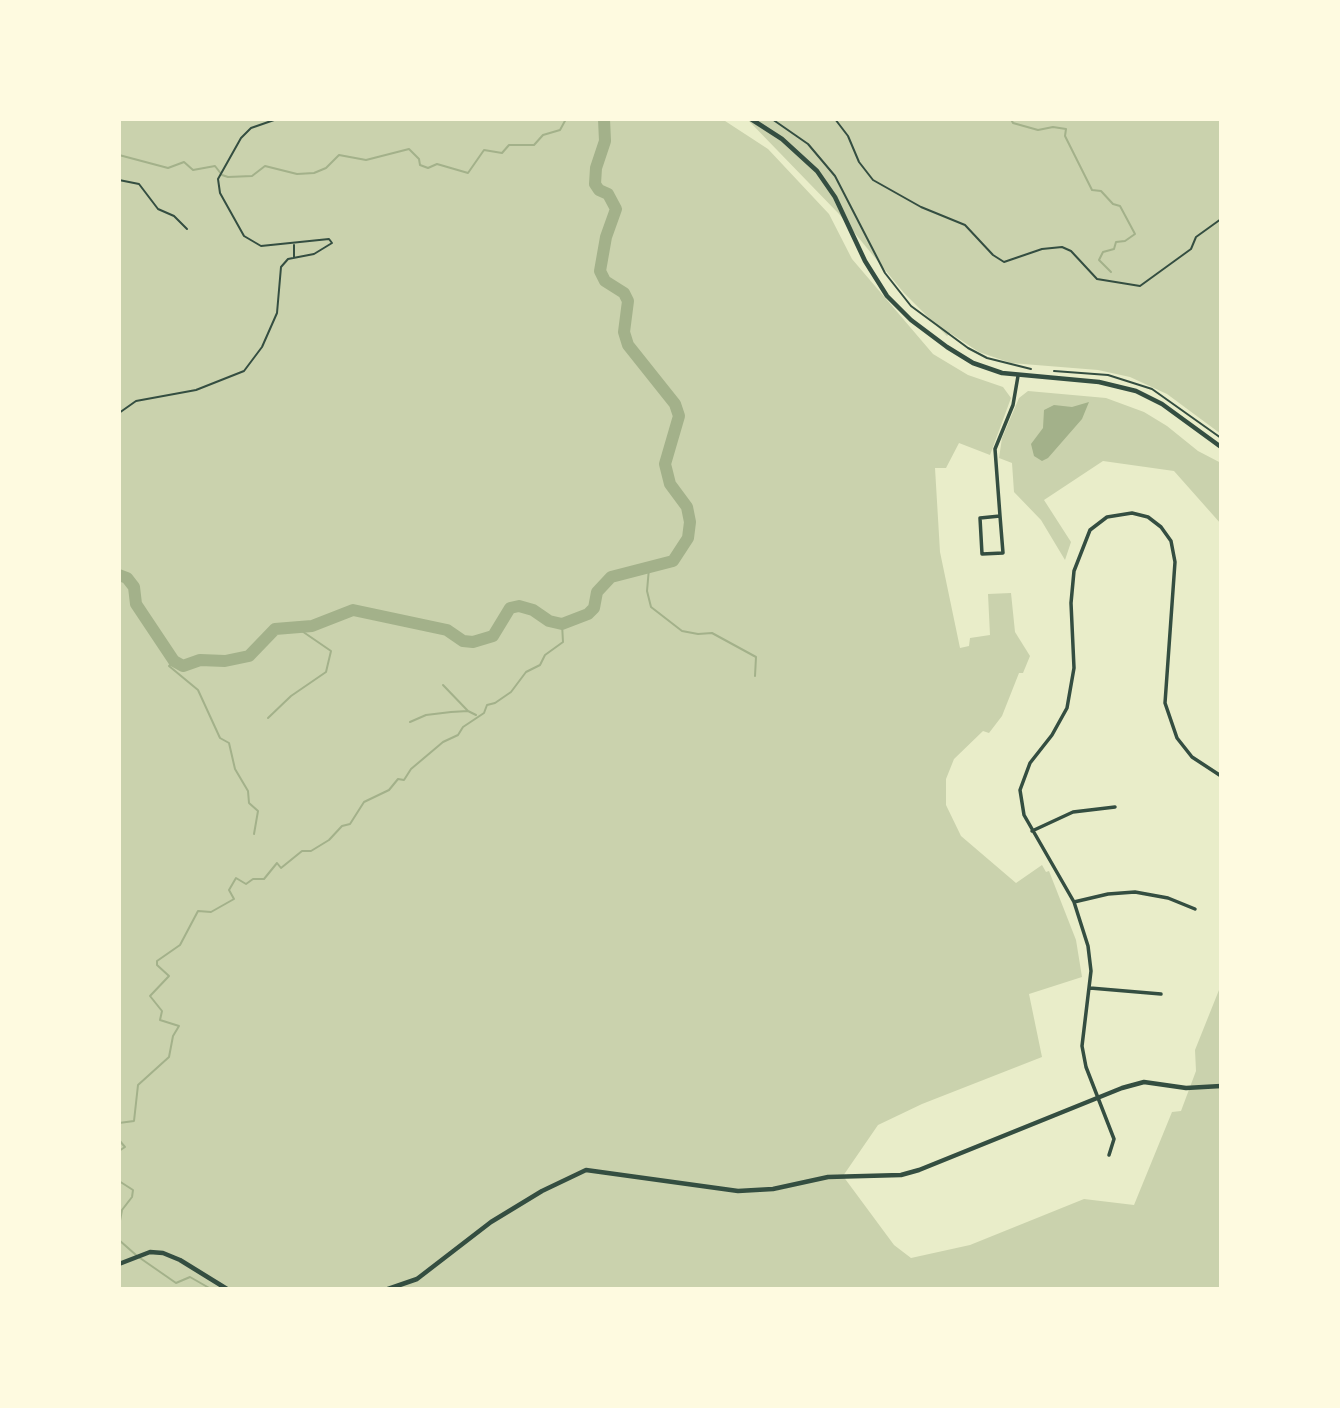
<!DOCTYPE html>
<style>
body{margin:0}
#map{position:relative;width:1340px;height:1408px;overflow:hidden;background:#e9edc9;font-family:Barlow,sans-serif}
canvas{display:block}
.frame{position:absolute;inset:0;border:121px solid #fefae0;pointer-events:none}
</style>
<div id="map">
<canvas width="1340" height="1408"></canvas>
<div class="frame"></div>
</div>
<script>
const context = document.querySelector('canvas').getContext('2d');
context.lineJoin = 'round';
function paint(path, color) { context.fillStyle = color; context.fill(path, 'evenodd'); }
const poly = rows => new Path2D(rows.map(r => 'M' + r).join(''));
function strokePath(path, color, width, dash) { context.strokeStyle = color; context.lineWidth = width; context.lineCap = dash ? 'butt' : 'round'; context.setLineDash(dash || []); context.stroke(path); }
const green = poly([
 [119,119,722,119,768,149,829,214,852,259,933,354,968,375,1003,387,1011,398,990,455,959,443,946,468,935,468,940,552,960,648,969,646,970,638,990,635,988,594,1011,593,1015,632,1030,656,1023,673,1019,673,1002,716,989,733,983,731,954,759,946,779,946,805,961,836,1016,883,1042,865,1046,872,1049,871,1076,940,1082,977,1029,994,1042,1057,922,1104,878,1125,843,1176,894,1245,911,1258,970,1245,1084,1199,1134,1205,1172,1112,1181,1111,1196,1071,1195,1050,1221,985,1221,1289,119,1289],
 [747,119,1221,119,1221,434,1167,394,1130,377,1098,370,1011,363,979,352,950,333,947,336,904,293,839,214],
 [1028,391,1106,398,1144,412,1167,426,1198,451,1221,463,1221,524,1174,471,1103,461,1044,500,1071,542,1065,560,1041,520,1014,492,1012,463,999,458,1002,438,1019,398]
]);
const water = poly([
 [1089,402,1082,419,1048,458,1042,461,1034,456,1031,444,1043,428,1044,410,1054,405,1072,407]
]);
const stream = poly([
 [576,119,589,119],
 [1011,119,1013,123,1038,130,1053,127,1066,129,1065,136,1092,190,1101,191,1113,204,1120,206,1135,234,1125,241,1116,242,1114,249,1103,252,1099,260,1111,272],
 [119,155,168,168,184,162,193,170,215,166,222,175,228,177,252,176,265,166,297,174,314,173,326,168,339,155,366,160,409,149,419,159,420,165,428,168,437,164,468,173,484,150,502,153,509,145,534,145,543,135,560,130,566,119],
 [649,568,647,591,651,607,682,631,698,634,712,633,756,657,755,676],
 [174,661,169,666,198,690,220,738,229,743,235,769,248,791,249,803,258,811,254,834],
 [443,685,468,711],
 [268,718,291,696,326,672,331,651,296,627],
 [410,722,426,715,451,712,468,711,476,715],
 [119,1123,134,1121,138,1085,169,1057,173,1036,179,1026,160,1020,162,1011,150,996,169,976,157,965,157,961,180,945,198,911,211,912,234,899,229,890,236,878,246,884,253,879,264,879,277,863,281,868,302,851,311,851,329,840,342,826,350,824,364,802,389,790,398,779,404,780,411,769,443,742,458,735,463,727,484,713,487,705,495,703,511,692,526,672,540,665,545,655,563,642,562,624],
 [119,1140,125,1147,119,1151],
 [119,1181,133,1190,132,1197,122,1210,119,1226],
 [119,1240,136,1255],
 [140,1258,176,1283,190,1277,211,1289]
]);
const river = poly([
 [119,575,127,578,134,587,136,604,174,661,183,666,200,660,225,661,249,656,275,629,312,626,353,610,447,630,463,641,473,642,493,636,510,608,519,606,533,610,549,621,562,624,588,614,594,608,597,592,611,577,673,561,688,538,690,522,687,507,670,484,665,464,679,416,675,404,628,345,624,332,628,301,624,293,605,281,600,271,606,237,616,209,608,194,599,190,595,184,596,168,605,141,604,119]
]);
const path = poly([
 [772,119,808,144,835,176,885,273,911,306,968,348,987,358,1031,369],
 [835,119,848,136,859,162,873,180,921,207,965,225,993,255,1004,262,1042,249,1062,247,1071,251,1097,279,1140,286,1191,249,1196,237,1221,219],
 [119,180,139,184,158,209,174,216,187,229],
 [294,257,294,245],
 [1054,371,1108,375,1152,389,1221,438],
 [119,413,136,401,196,390,244,371,262,347,277,313,281,267,288,259,314,254,332,243,329,239,261,246,244,236,220,193,218,179,241,138,251,128,277,119]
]);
const minor = poly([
 [1000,516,1003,553,982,554,980,518,1000,516,995,449,1013,405,1018,376],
 [1032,831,1073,812,1115,807],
 [1074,902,1108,894,1135,892,1168,898,1195,909],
 [1090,988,1161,994],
 [1109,1155,1114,1139,1086,1067,1082,1046,1091,971,1088,946,1074,902,1024,815,1020,790,1030,763,1052,735,1067,708,1074,668,1071,603,1074,571,1090,530,1107,517,1132,513,1148,517,1161,527,1171,541,1175,562,1165,703,1177,738,1192,757,1221,776]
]);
const tertiary = poly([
 [751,119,782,139,817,171,835,197,865,261,887,296,911,320,947,347,973,363,1002,373,1099,382,1136,391,1162,404,1221,447],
 [119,1264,150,1252,163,1253,180,1260,227,1289],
 [388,1289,417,1279,491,1222,542,1191,586,1170,738,1191,773,1189,828,1177,901,1175,919,1170,1122,1088,1144,1082,1186,1088,1221,1086]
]);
paint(green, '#cad2ad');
paint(water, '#a3b18a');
strokePath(stream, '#a3b18a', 2);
strokePath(river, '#a3b18a', 12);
strokePath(path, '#344e41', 2);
strokePath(minor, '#344e41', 3.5);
strokePath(tertiary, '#344e41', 4.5);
</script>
